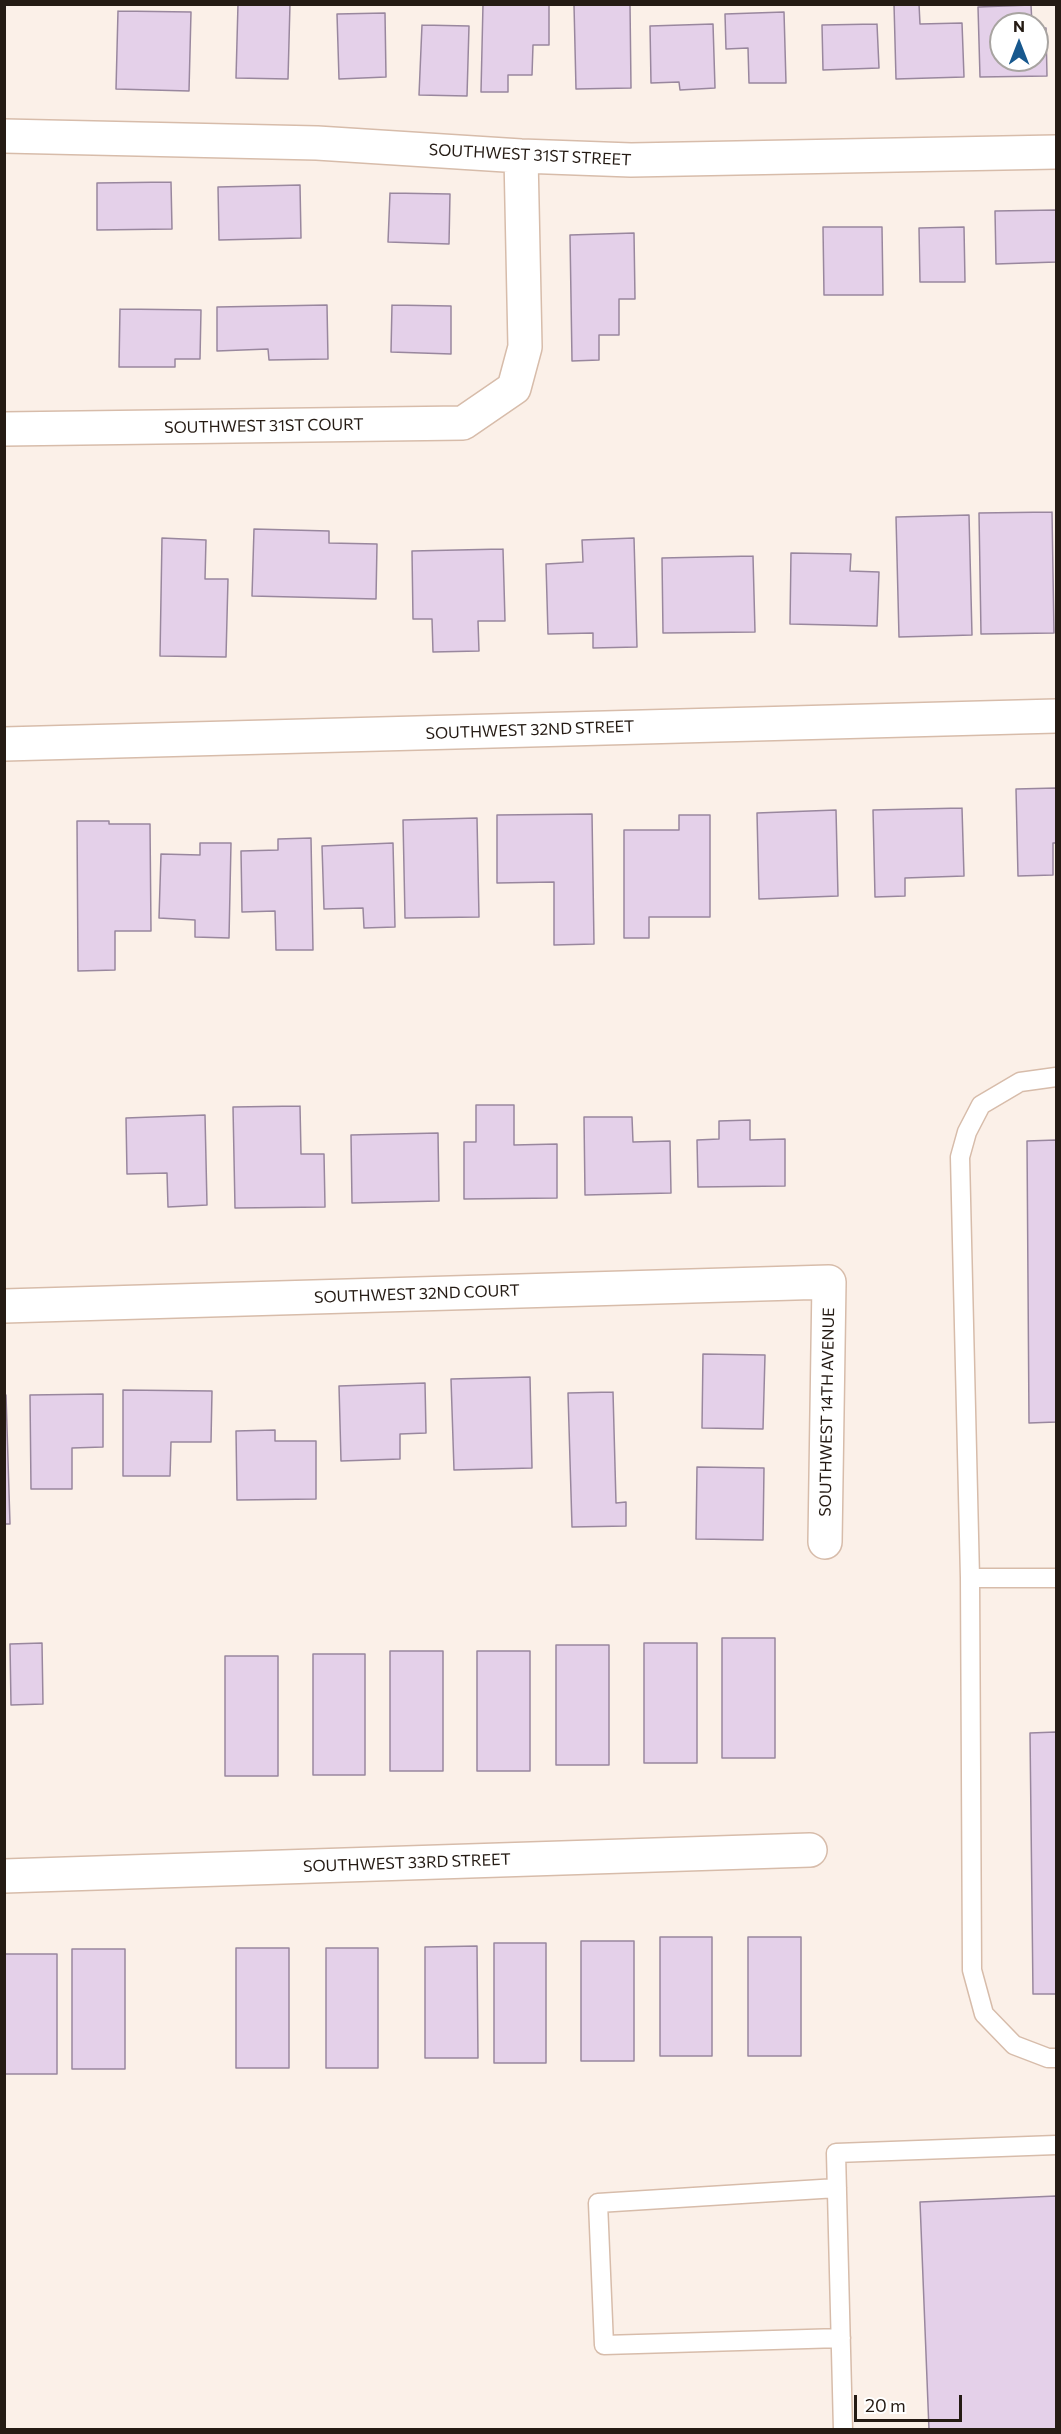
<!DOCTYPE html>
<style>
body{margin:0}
#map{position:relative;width:1061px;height:2434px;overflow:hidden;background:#fbf0e8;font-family:Commissioner,sans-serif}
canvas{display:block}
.frame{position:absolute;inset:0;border:6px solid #251b14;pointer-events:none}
.north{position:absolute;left:989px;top:12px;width:60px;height:60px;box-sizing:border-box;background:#fff;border:2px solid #a8a4a1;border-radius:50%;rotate:0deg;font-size:16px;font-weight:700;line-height:24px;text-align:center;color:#251b14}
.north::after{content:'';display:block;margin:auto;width:21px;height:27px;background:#17588e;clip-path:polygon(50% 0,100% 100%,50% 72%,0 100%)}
.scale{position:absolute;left:854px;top:2395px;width:108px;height:27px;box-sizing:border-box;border:3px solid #251b14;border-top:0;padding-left:8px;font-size:18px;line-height:21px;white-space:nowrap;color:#251b14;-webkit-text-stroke:4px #fff;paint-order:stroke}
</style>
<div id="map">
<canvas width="1061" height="2434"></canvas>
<div class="frame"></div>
<div class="north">N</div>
<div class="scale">20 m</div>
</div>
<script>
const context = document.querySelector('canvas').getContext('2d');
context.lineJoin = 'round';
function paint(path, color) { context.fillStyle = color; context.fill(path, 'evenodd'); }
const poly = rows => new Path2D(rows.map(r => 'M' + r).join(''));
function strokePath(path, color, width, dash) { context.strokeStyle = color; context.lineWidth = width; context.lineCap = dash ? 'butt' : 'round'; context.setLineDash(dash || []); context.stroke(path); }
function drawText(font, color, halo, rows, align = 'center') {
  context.font = font + ' Commissioner,sans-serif'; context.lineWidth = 6; context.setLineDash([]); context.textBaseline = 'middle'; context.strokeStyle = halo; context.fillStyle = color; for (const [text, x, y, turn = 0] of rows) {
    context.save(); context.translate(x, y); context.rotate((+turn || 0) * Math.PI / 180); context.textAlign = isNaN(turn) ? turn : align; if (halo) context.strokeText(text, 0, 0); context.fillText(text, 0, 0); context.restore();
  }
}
const building = poly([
 [238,4,290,4,288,79,236,78,238,4],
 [483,4,549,4,549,45,533,45,532,75,508,75,508,92,481,92,483,4],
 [630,4,631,88,576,89,574,5,630,4],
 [894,4,919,4,920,24,962,23,964,77,896,79,894,4],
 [1031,5,1032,24,1001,24,1001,60,1037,60,1037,28,1046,28,1047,76,980,77,978,7,1031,5],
 [118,11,191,12,189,91,116,89,118,11],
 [784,12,786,83,749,83,748,48,726,49,725,14,784,12],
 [385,13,386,77,339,79,337,14,385,13],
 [713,24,715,88,680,90,679,82,651,83,650,26,713,24],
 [877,24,879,68,823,70,822,25,877,24],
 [422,25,469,26,467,96,419,95,422,25],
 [171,182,172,229,97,230,97,183,171,182],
 [300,185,301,238,219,240,218,187,300,185],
 [390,193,450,194,449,244,388,242,390,193],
 [1056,210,1056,262,996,264,995,211,1056,210],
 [823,227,882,227,883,295,824,295,823,227],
 [964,227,965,282,920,282,919,228,964,227],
 [634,233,635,299,619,299,619,335,599,335,599,360,572,361,570,235,634,233],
 [327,305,328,359,269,360,268,349,217,351,217,307,327,305],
 [392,305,451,306,451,354,391,352,392,305],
 [120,309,201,310,200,359,175,359,175,367,119,367,120,309],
 [1052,512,1054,633,981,634,979,513,1052,512],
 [969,515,972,635,899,637,896,517,969,515],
 [254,529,329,531,329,543,377,544,376,599,252,596,254,529],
 [162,538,206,540,205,579,228,579,226,657,160,656,162,538],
 [634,538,637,647,593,648,593,633,548,634,546,564,583,562,582,540,634,538],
 [503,549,505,621,478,621,479,651,433,652,432,619,413,619,412,551,503,549],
 [791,553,851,554,850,571,879,572,877,626,790,624,791,553],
 [753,556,755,632,663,633,662,558,753,556],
 [1056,788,1056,843,1053,843,1053,875,1018,876,1016,789,1056,788],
 [962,808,964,876,905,878,905,896,875,897,873,810,962,808],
 [836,810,838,896,759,899,757,813,836,810],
 [592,814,594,944,554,945,554,882,497,883,497,815,592,814],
 [679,815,710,815,710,917,649,917,649,938,624,938,624,830,679,830,679,815],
 [477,818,479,917,405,918,403,820,477,818],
 [77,821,109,821,109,824,150,824,151,931,115,931,115,970,78,971,77,821],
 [311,838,313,950,276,950,275,911,242,912,241,851,278,850,278,839,311,838],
 [200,843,231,843,229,938,195,937,195,920,159,918,161,854,200,855,200,843],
 [393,843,395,927,364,928,363,908,324,909,322,846,393,843],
 [476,1105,514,1105,514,1145,557,1144,557,1198,464,1199,464,1142,476,1142,476,1105],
 [300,1106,301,1154,324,1154,325,1207,235,1208,233,1107,300,1106],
 [205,1115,207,1205,168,1207,167,1173,127,1174,126,1118,205,1115],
 [584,1117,632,1117,633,1142,670,1141,671,1193,585,1195,584,1117],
 [750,1120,750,1140,785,1139,785,1186,698,1187,697,1140,719,1139,719,1121,750,1120],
 [438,1133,439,1201,352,1203,351,1135,438,1133],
 [1056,1140,1056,1422,1029,1423,1027,1141,1056,1140],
 [703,1354,765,1355,763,1429,702,1428,703,1354],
 [530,1377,532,1468,454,1470,451,1379,530,1377],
 [425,1383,426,1433,400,1434,400,1459,341,1461,339,1386,425,1383],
 [123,1390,212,1391,211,1442,171,1442,170,1476,123,1476,123,1390],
 [613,1392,616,1503,626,1502,626,1526,572,1527,568,1393,613,1392],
 [103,1394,103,1447,72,1448,72,1489,31,1489,30,1395,103,1394],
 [4,1395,6,1395,10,1524,4,1524,4,1395],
 [275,1430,275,1441,316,1441,316,1499,237,1500,236,1431,275,1430],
 [697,1467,764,1468,763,1540,696,1539,697,1467],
 [722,1638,775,1638,775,1758,722,1758,722,1638],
 [42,1643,43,1704,11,1705,10,1644,42,1643],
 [644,1643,697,1643,697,1763,644,1763,644,1643],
 [556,1645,609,1645,609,1765,556,1765,556,1645],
 [390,1651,443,1651,443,1771,390,1771,390,1651],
 [477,1651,530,1651,530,1771,477,1771,477,1651],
 [313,1654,365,1654,365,1775,313,1775,313,1654],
 [225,1656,278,1656,278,1776,225,1776,225,1656],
 [1056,1732,1056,1994,1033,1994,1030,1733,1056,1732],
 [660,1937,712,1937,712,2056,660,2056,660,1937],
 [748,1937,801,1937,801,2056,748,2056,748,1937],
 [581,1941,634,1941,634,2061,581,2061,581,1941],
 [494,1943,546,1943,546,2063,494,2063,494,1943],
 [477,1946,478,2058,425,2058,425,1947,477,1946],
 [236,1948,289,1948,289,2068,236,2068,236,1948],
 [326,1948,378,1948,378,2068,326,2068,326,1948],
 [72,1949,125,1949,125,2069,72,2069,72,1949],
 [4,1954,57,1954,57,2074,4,2074,4,1954],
 [1056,2196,1056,2430,929,2430,920,2202,1056,2196]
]);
const lane = poly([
 [1056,1077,1020,1082,981,1105,967,1132,960,1157,970,1578,972,1970,984,2014,1014,2045,1048,2058,1056,2058],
 [970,1578,1056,1578],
 [837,2188,598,2203,604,2345,841,2338],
 [843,2430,836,2153,1056,2145]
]);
const street = poly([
 [4,136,317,143,521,156,631,160,1056,152],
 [4,429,463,423,514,388,525,347,521,156],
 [4,744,1056,716],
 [4,1306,829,1282,825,1542],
 [4,1876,810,1850]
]);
const streetNames = [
 ["SOUTHWEST 31ST STREET",530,155,3],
 ["SOUTHWEST 31ST COURT",264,426,-1],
 ["SOUTHWEST 32ND STREET",530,730,-2],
 ["SOUTHWEST 32ND COURT",417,1294,-2],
 ["SOUTHWEST 14TH AVENUE",827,1412,-89],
 ["SOUTHWEST 33RD STREET",407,1863,-2]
];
paint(building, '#e4d0e9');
strokePath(building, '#99879e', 1.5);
strokePath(lane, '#d7bcaa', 21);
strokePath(street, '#d7bcaa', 36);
strokePath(lane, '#fff', 18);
strokePath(street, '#fff', 33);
drawText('16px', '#251b14', '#fff', streetNames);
</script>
